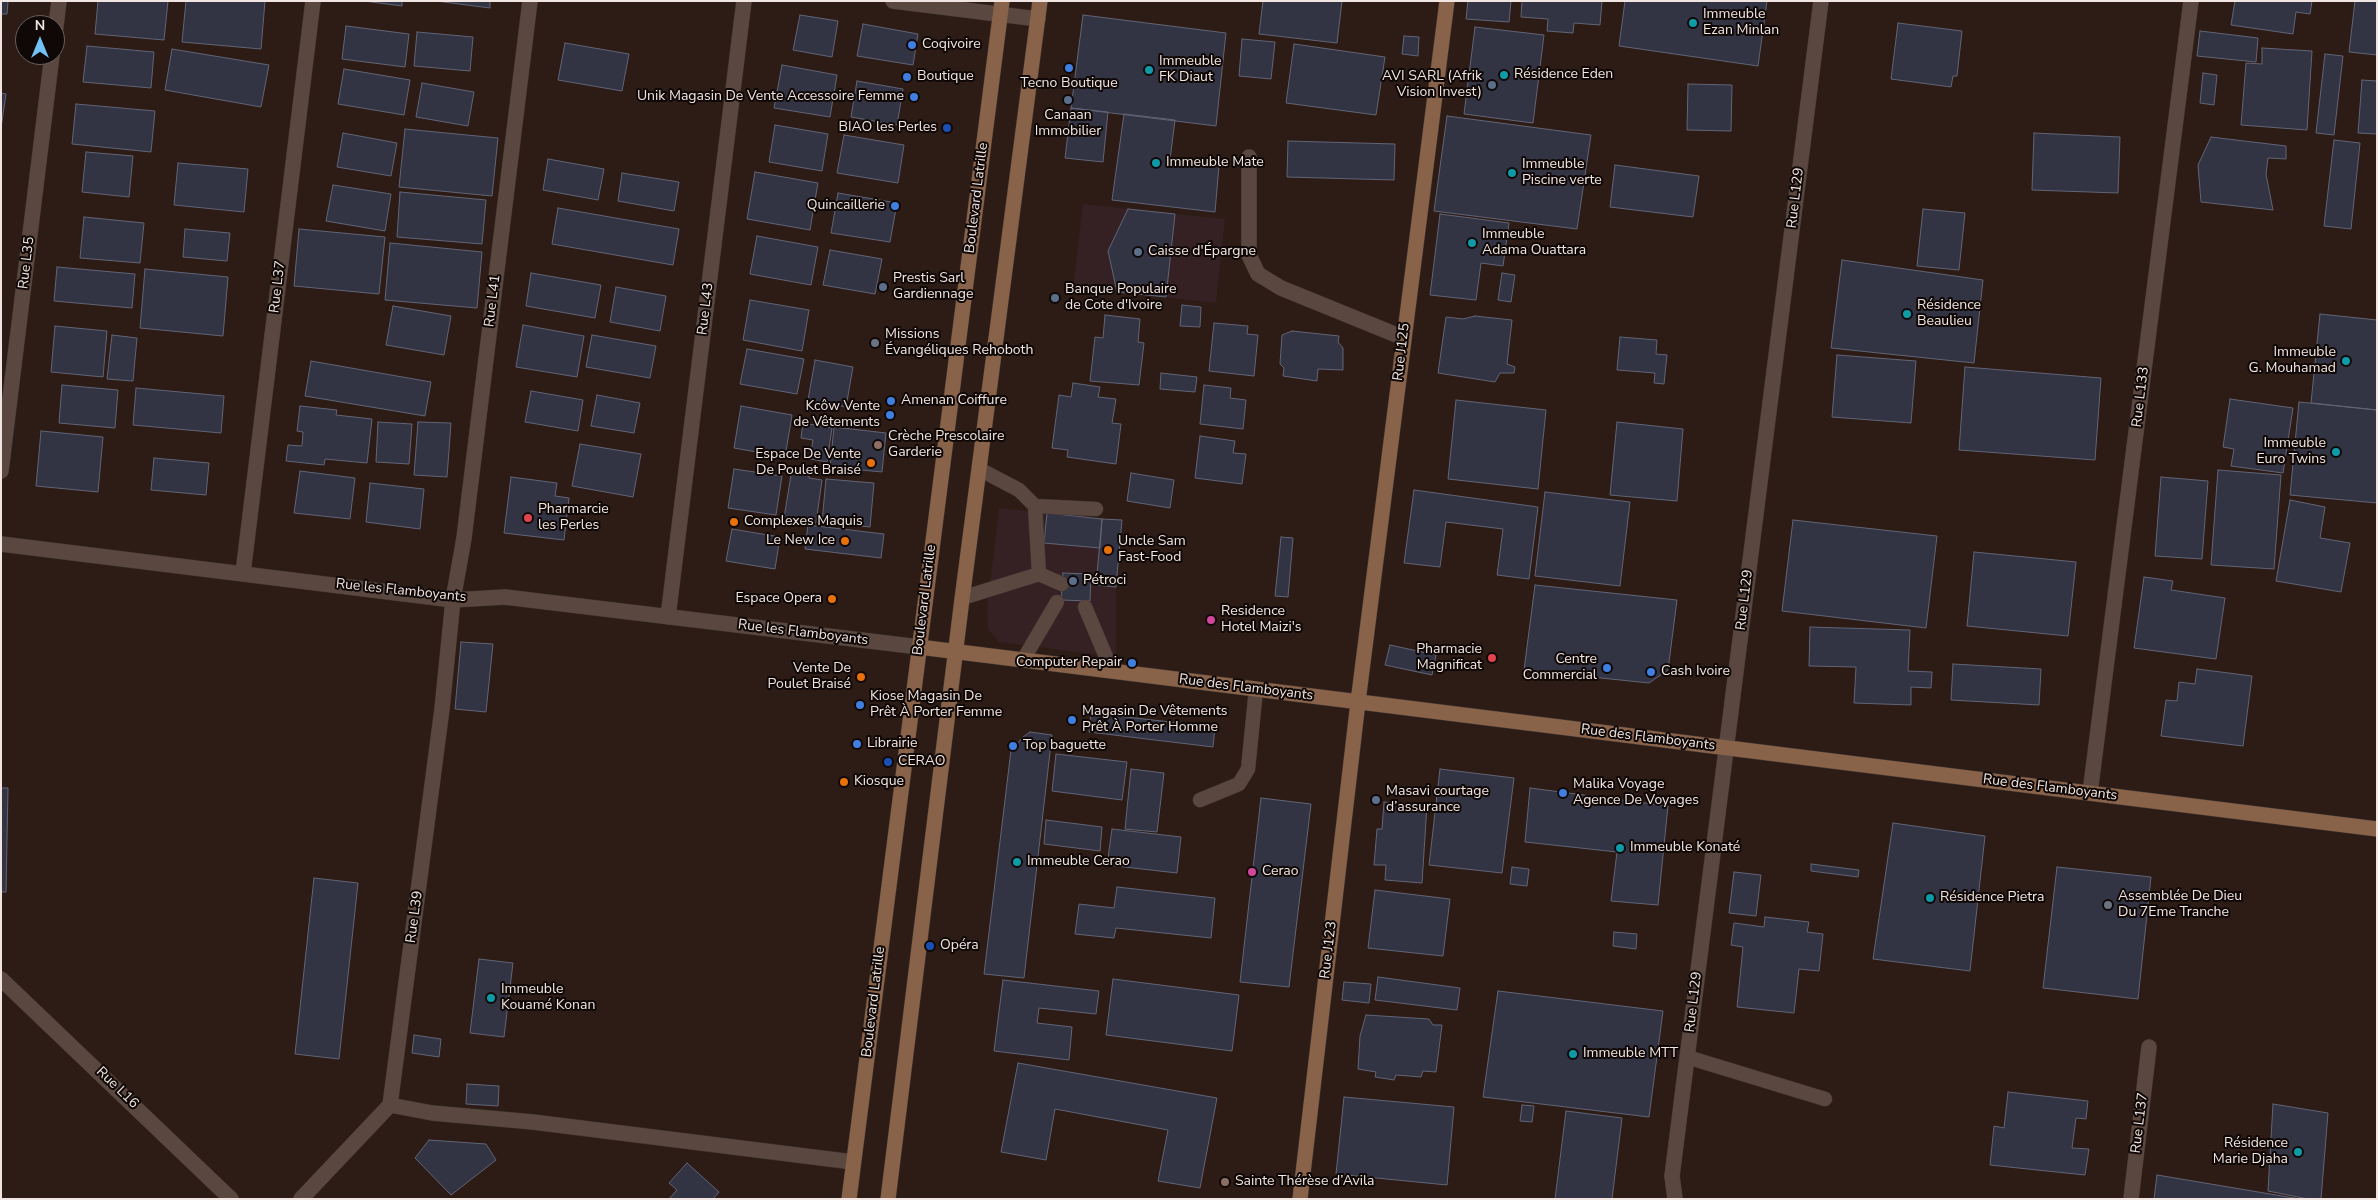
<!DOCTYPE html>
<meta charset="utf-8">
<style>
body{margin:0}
#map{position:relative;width:2378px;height:1200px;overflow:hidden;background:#2c1c15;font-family:"Nunito Sans",sans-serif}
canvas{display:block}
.frame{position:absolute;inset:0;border:2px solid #f0e5e0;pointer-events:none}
.north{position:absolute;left:15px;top:15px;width:50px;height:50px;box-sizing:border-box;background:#0f0806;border:1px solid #69605d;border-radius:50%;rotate:0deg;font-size:14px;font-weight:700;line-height:20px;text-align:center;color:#f0e5e0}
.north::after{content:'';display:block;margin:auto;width:18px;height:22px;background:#71c1f5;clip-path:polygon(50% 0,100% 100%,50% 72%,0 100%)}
</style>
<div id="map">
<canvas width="2378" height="1200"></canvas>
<div class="frame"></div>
<div class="north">N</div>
</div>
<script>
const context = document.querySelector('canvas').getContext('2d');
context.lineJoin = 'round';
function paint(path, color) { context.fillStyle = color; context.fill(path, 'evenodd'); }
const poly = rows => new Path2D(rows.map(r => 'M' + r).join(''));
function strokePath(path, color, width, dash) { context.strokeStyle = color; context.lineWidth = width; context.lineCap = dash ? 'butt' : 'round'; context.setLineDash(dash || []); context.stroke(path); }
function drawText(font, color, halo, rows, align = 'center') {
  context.font = font + ' "Nunito Sans",sans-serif'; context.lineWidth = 4; context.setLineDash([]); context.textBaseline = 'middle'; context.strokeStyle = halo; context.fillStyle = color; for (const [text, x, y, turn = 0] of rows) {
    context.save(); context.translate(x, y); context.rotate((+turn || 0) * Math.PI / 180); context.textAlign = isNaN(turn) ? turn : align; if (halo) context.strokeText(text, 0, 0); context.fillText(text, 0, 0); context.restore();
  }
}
const commercial = poly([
 [1083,204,1225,219,1216,303,1073,287],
 [999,508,1102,519,1096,585,1116,587,1116,657,999,642,988,629,987,609]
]);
const building = poly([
 [1,1,8,1,7,14,1,14,1,1],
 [98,1,168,1,164,40,95,34,98,1],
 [186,1,265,1,261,49,182,42,186,1],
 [364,1,402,1,402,6,364,1],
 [436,1,490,1,490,8,436,1],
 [1263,1,1342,1,1337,43,1259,34,1263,1],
 [1468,1,1511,1,1509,22,1466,19,1468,1],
 [1522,1,1602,1,1600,25,1574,23,1573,33,1547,31,1548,19,1521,17,1522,1],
 [1625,1,1767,1,1758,66,1619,46,1625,1],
 [2235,1,2312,1,2310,14,2296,12,2293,34,2231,25,2235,1],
 [2355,1,2377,1,2377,55,2349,52,2355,1],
 [800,15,838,21,832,57,793,50,800,15],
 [1083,15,1226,33,1216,126,1071,108,1083,15],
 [1898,23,1962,31,1957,76,1953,76,1951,87,1891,79,1898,23],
 [863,24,918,34,913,65,857,56,863,24],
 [346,26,409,34,405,67,342,59,346,26],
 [1475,27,1544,35,1533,123,1464,114,1475,27],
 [2200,31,2258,38,2256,62,2197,56,2200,31],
 [417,32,473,37,470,71,414,66,417,32],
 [1404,36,1419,37,1418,56,1402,54,1404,36],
 [1242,39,1275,42,1271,79,1239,76,1242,39],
 [565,43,629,54,622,91,558,80,565,43],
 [1294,44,1385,57,1376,115,1286,103,1294,44],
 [87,46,154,52,151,88,83,82,87,46],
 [2262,48,2312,51,2307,130,2241,125,2246,63,2262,64,2262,48],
 [172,49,269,65,261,107,165,90,172,49],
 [2325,54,2343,56,2334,135,2316,133,2325,54],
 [782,65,837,75,830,117,774,108,782,65],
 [344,69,410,80,404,115,338,104,344,69],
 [2203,73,2217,75,2214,105,2200,103,2203,73],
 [2362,80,2377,81,2377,134,2358,133,2362,80],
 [857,81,903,89,897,125,851,117,857,81],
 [422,83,474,92,468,126,416,117,422,83],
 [1688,84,1732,85,1731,131,1687,130,1688,84],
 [1,93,6,94,1,128,1,93],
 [76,104,155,111,151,152,72,144,76,104],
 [1071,108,1108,112,1103,162,1065,158,1071,108],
 [1124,114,1175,120,1170,160,1219,166,1215,212,1112,200,1124,114],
 [1447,116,1591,135,1577,229,1434,211,1447,116],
 [775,125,828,134,822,171,769,162,775,125],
 [405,129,498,138,492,196,399,187,405,129],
 [343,133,397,143,391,176,337,167,343,133],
 [2034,133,2120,137,2118,193,2032,190,2034,133],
 [844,135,904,145,898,183,837,173,844,135],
 [2211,137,2286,146,2286,159,2268,158,2266,174,2273,210,2201,202,2198,165,2211,137],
 [2334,140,2360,143,2351,229,2324,226,2334,140],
 [1288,141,1395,144,1394,180,1287,177,1288,141],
 [86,152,133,156,129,197,82,192,86,152],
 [548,159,604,169,598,200,543,190,548,159],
 [178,163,248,169,244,212,174,205,178,163],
 [1615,165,1699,176,1693,217,1610,207,1615,165],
 [755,172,818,183,810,230,747,219,755,172],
 [622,173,679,182,674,211,618,201,622,173],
 [333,185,391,194,385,231,326,221,333,185],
 [400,192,486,200,482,244,397,237,400,192],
 [838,193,897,203,890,242,831,233,838,193],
 [558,208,679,229,673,265,552,244,558,208],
 [1128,209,1175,214,1166,297,1117,292,1108,251,1128,209],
 [1923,209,1965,213,1959,270,1917,266,1923,209],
 [1440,214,1509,223,1503,266,1481,263,1476,300,1430,295,1440,214],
 [84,217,144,223,140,263,80,258,84,217],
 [185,229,230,233,227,261,183,257,185,229],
 [299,229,385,237,379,294,294,286,299,229],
 [757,236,818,247,811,285,750,274,757,236],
 [390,243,482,252,477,308,385,300,390,243],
 [830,250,882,259,875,294,823,285,830,250],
 [1842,260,1983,280,1974,363,1831,348,1842,260],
 [57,267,135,274,132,308,54,301,57,267],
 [145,269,228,277,223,336,140,328,145,269],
 [531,273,601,285,595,318,526,306,531,273],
 [1502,273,1515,275,1511,302,1498,300,1502,273],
 [616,287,666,296,660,331,610,322,616,287],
 [750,300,809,310,802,351,743,340,750,300],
 [1182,305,1201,307,1200,327,1180,326,1182,305],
 [393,306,451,316,444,355,386,345,393,306],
 [2320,314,2377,320,2377,410,2311,403,2320,314],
 [1105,315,1140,319,1138,342,1144,343,1139,385,1090,381,1095,337,1103,338,1105,315],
 [1475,316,1512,320,1507,364,1515,367,1514,373,1500,373,1495,382,1438,373,1446,317,1463,319,1475,316],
 [1214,323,1248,326,1247,334,1258,335,1254,376,1209,371,1214,323],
 [523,325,584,336,577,377,516,367,523,325],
 [55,326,107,331,103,377,51,372,55,326],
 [1292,331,1339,336,1338,342,1343,348,1343,370,1318,369,1317,381,1283,376,1284,368,1280,364,1282,335,1292,331],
 [112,335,137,338,133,381,107,379,112,335],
 [592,335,656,346,650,378,586,367,592,335],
 [1620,337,1657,340,1656,354,1667,355,1664,384,1654,383,1655,373,1617,370,1620,337],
 [747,349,804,359,797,394,740,384,747,349],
 [1837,355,1916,361,1911,423,1832,417,1837,355],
 [815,360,853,367,846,407,808,400,815,360],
 [311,361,431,382,425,416,305,396,311,361],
 [1965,367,2101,378,2095,460,1959,450,1965,367],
 [1161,373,1197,377,1195,392,1160,389,1161,373],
 [1073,383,1100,387,1098,397,1116,399,1112,423,1121,424,1116,464,1067,457,1068,450,1052,448,1059,395,1071,397,1073,383],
 [62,385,118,390,115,428,59,423,62,385],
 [1204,385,1231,388,1230,398,1246,400,1243,429,1200,424,1204,385],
 [136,388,224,396,221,433,133,425,136,388],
 [531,391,583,400,578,431,525,422,531,391],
 [597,395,640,403,634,433,591,426,597,395],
 [2230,399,2293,408,2283,473,2231,466,2234,449,2223,447,2230,399],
 [1456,400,1546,410,1538,489,1448,479,1456,400],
 [2299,402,2377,410,2377,503,2290,495,2299,402],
 [300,406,337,410,336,415,372,419,367,463,325,459,324,465,286,461,288,445,302,446,303,432,297,431,300,406],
 [741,406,792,415,785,457,734,448,741,406],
 [378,422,412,424,409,464,376,462,378,422],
 [418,422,451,423,447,477,414,475,418,422],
 [1617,422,1683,429,1677,501,1610,495,1617,422],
 [803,423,832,428,827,462,810,459,813,440,801,438,803,423],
 [834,427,886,433,882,472,830,467,834,427],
 [41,431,103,437,98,492,36,486,41,431],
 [1200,436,1235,441,1233,453,1246,454,1242,484,1195,478,1200,436],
 [580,444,641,454,633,497,572,486,580,444],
 [154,458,209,463,206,495,151,490,154,458],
 [734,469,782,476,776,515,728,508,734,469],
 [792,469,809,472,809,478,822,480,816,523,784,518,792,469],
 [2218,470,2281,475,2274,569,2211,565,2218,470],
 [300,471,355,478,350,519,294,513,300,471],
 [1131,473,1174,480,1170,508,1127,501,1131,473],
 [511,477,557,483,555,496,569,498,564,540,504,533,511,477],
 [2161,477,2208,481,2202,559,2155,556,2161,477],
 [826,479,874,483,870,527,822,522,826,479],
 [370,483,424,489,420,529,366,522,370,483],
 [1414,490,1538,507,1529,579,1497,575,1503,529,1446,522,1440,567,1404,563,1414,490],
 [1545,492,1630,502,1620,586,1535,576,1545,492],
 [2290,500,2325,507,2320,538,2350,543,2341,592,2276,581,2290,500],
 [1047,513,1102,519,1100,548,1044,543,1047,513],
 [1102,519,1122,520,1116,587,1096,585,1102,519],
 [1793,520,1937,536,1926,628,1782,611,1793,520],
 [808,525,884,534,881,558,805,549,808,525],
 [732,529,780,537,775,569,726,561,732,529],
 [1281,537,1293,538,1288,597,1275,596,1281,537],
 [1974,552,2076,562,2068,636,1967,626,1974,552],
 [1063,573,1091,574,1090,601,1061,600,1063,573],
 [2144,577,2173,581,2171,590,2225,598,2216,659,2134,648,2144,577],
 [1535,585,1677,600,1668,670,1649,683,1524,670,1535,585],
 [1810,627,1910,630,1908,671,1932,672,1931,688,1911,687,1911,705,1854,703,1856,667,1809,666,1810,627],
 [461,642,493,644,486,712,455,709,461,642],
 [1390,645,1436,655,1432,675,1385,665,1390,645],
 [1953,664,2041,669,2039,705,1951,700,1953,664],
 [2197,669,2252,676,2243,746,2161,736,2166,700,2177,701,2179,682,2195,684,2197,669],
 [1091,713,1215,727,1213,747,1089,732,1091,713],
 [1030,732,1052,735,1024,978,984,974,1011,750,1023,737,1030,732],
 [1056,754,1127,762,1122,800,1052,791,1056,754],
 [1131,769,1164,773,1157,832,1125,829,1131,769],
 [1440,769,1514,778,1502,873,1429,865,1440,769],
 [1,788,8,788,6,892,1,892,1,788],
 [1530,788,1668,806,1658,905,1611,901,1617,852,1525,842,1530,788],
 [1261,798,1311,804,1289,987,1240,982,1261,798],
 [1384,802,1427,805,1422,883,1385,880,1386,865,1374,865,1377,829,1382,829,1384,802],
 [1046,820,1102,827,1100,851,1044,844,1046,820],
 [1893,823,1985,836,1970,971,1873,959,1893,823],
 [1112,829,1181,837,1177,873,1107,865,1112,829],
 [1811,864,1859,870,1858,877,1811,871,1811,864],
 [1512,867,1529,869,1527,886,1510,884,1512,867],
 [2057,867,2151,877,2138,999,2043,988,2057,867],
 [1734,872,1761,875,1756,916,1729,913,1734,872],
 [314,878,358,883,339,1059,295,1054,314,878],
 [1117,887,1215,898,1211,938,1116,928,1114,938,1075,934,1079,904,1114,908,1117,887],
 [1375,890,1450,899,1443,956,1368,948,1375,890],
 [1765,917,1809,922,1807,932,1823,934,1819,971,1799,969,1794,1013,1737,1007,1743,947,1731,945,1734,923,1764,927,1765,917],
 [1614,932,1637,934,1636,949,1613,946,1614,932],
 [479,959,513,963,504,1037,470,1033,479,959],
 [1378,977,1460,988,1457,1010,1375,1000,1378,977],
 [1113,979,1239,995,1232,1051,1106,1035,1113,979],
 [1003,980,1099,991,1096,1014,1039,1008,1037,1023,1072,1027,1069,1060,994,1051,1003,980],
 [1344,982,1371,984,1369,1003,1342,1000,1344,982],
 [1498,991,1663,1011,1649,1117,1483,1097,1498,991],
 [1366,1015,1429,1019,1433,1025,1442,1025,1436,1072,1423,1071,1421,1077,1396,1075,1394,1080,1375,1077,1376,1072,1358,1069,1360,1036,1366,1015],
 [414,1035,441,1039,439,1057,412,1053,414,1035],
 [1018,1063,1217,1098,1200,1188,1158,1181,1168,1130,1055,1109,1046,1160,1001,1152,1018,1063],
 [467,1084,499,1086,498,1106,466,1104,467,1084],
 [2008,1092,2088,1101,2086,1119,2076,1118,2072,1148,2089,1149,2085,1175,1990,1165,1994,1126,2004,1128,2008,1092],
 [1344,1097,1454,1107,1447,1185,1336,1174,1344,1097],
 [2273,1104,2328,1113,2321,1199,2308,1199,2268,1191,2273,1104],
 [1522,1105,1534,1106,1532,1122,1520,1121,1522,1105],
 [1566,1111,1622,1118,1612,1199,1555,1199,1566,1111],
 [429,1140,486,1144,496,1160,451,1195,415,1158,429,1140],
 [687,1163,719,1192,713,1199,669,1199,677,1190,669,1183,687,1163],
 [2157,1175,2300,1199,2154,1199,2157,1175]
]);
const lane = poly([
 [979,469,1019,490,1035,506,1039,574],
 [1035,506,1096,509],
 [962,598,1039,574,1062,584],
 [1085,607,1112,671],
 [1023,660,1057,602],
 [1200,800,1239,784,1248,769,1256,689],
 [1687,1057,1825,1099]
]);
const street = poly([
 [893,1,1038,19],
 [55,34,59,1],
 [1249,157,1249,255,1258,274,1281,288,1404,338],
 [1,471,52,55],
 [1,544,453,600,505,597,919,647],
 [243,573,313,1],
 [668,617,744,1],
 [2090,793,2191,1],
 [1,979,231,1199],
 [390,1105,432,1113,533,1122,853,1162],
 [301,1199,390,1105,442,709,453,600,464,538,530,1],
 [1675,1199,1672,1176,1821,1],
 [2131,1199,2149,1047]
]);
const secondary = poly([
 [919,647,2377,829],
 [849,1199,1002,1],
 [888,1199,961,607,1040,1],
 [1300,1199,1358,702,1447,1]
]);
const markers = [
 [1693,23,5,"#0f9aa8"],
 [912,45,5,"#3f7fe0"],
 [1069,68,5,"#3f7fe0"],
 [1149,70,5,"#0f9aa8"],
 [1504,75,5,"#0f9aa8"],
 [907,77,5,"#3f7fe0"],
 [1492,85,5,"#5c6f8a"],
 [914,97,5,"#3f7fe0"],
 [1068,100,5,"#5c6f8a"],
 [947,128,5,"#1a4fb4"],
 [1156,163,5,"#0f9aa8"],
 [1512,173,5,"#0f9aa8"],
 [895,206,5,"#3f7fe0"],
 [1472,243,5,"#0f9aa8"],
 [1138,252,5,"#5c6f8a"],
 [883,287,5,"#5c6f8a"],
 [1055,298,5,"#5c6f8a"],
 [1907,314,5,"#0f9aa8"],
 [875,343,5,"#6b7280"],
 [2346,361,5,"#0f9aa8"],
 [891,401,5,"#3f7fe0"],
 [890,415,5,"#3f7fe0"],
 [878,445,5,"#8d6e63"],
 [2336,452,5,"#0f9aa8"],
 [871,463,5,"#e8710a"],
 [528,518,5,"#e0444e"],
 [734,522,5,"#e8710a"],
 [845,541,5,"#e8710a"],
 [1108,550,5,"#e8710a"],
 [1073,581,5,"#5c6f8a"],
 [832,599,5,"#e8710a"],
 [1211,620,5,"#d1479c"],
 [1492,658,5,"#e0444e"],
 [1132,663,5,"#3f7fe0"],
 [1607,668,5,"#3f7fe0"],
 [1651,672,5,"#3f7fe0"],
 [861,677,5,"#e8710a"],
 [860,705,5,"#3f7fe0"],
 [1072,720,5,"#3f7fe0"],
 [857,744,5,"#3f7fe0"],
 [1013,746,5,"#3f7fe0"],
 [888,762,5,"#1a4fb4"],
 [844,782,5,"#e8710a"],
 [1563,793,5,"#3f7fe0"],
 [1376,800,5,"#5c6f8a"],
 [1620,848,5,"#0f9aa8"],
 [1017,862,5,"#0f9aa8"],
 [1252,872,5,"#d1479c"],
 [1930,898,5,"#0f9aa8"],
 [2108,905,5,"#6b7280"],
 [930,946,5,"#1a4fb4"],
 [491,998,5,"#0f9aa8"],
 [1573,1054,5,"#0f9aa8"],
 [2298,1152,5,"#0f9aa8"],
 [1225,1182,5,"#8d6e63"]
];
const poiNames = [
 ["Immeuble",1703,15],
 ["Ezan Minlan",1703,31],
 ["Coqivoire",922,45],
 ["Immeuble",1159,62],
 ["FK Diaut",1159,78],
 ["Résidence Eden",1514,75],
 ["Boutique",917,77],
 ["AVI SARL (Afrik",1482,77,"right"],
 ["Vision Invest)",1482,93,"right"],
 ["Tecno Boutique",1069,84,"center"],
 ["Unik Magasin De Vente Accessoire Femme",904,97,"right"],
 ["Canaan",1068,116,"center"],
 ["Immobilier",1068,132,"center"],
 ["BIAO les Perles",937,128,"right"],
 ["Immeuble Mate",1166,163],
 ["Immeuble",1522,165],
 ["Piscine verte",1522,181],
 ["Quincaillerie",885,206,"right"],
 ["Immeuble",1482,235],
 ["Adama Ouattara",1482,251],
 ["Caisse d'Épargne",1148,252],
 ["Prestis Sarl",893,279],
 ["Gardiennage",893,295],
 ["Banque Populaire",1065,290],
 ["de Cote d'Ivoire",1065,306],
 ["Résidence",1917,306],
 ["Beaulieu",1917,322],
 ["Missions",885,335],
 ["Évangéliques Rehoboth",885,351],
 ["Immeuble",2336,353,"right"],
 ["G. Mouhamad",2336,369,"right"],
 ["Amenan Coiffure",901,401],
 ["Kcôw Vente",880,407,"right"],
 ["de Vêtements",880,423,"right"],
 ["Crèche Prescolaire",888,437],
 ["Garderie",888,453],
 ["Immeuble",2326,444,"right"],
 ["Euro Twins",2326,460,"right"],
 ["Espace De Vente",861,455,"right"],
 ["De Poulet Braisé",861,471,"right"],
 ["Pharmarcie",538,510],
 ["les Perles",538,526],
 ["Complexes Maquis",744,522],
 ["Le New Ice",835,541,"right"],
 ["Uncle Sam",1118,542],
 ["Fast-Food",1118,558],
 ["Pétroci",1083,581],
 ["Espace Opera",822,599,"right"],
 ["Residence",1221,612],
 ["Hotel Maizi's",1221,628],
 ["Pharmacie",1482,650,"right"],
 ["Magnificat",1482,666,"right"],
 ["Centre",1597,660,"right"],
 ["Commercial",1597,676,"right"],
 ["Computer Repair",1122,663,"right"],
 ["Vente De",851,669,"right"],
 ["Poulet Braisé",851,685,"right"],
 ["Cash Ivoire",1661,672],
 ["Kiose Magasin De",870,697],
 ["Prêt À Porter Femme",870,713],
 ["Magasin De Vêtements",1082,712],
 ["Prêt À Porter Homme",1082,728],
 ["Librairie",867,744],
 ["Top baguette",1023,746],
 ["CERAO",898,762],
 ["Kiosque",854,782],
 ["Malika Voyage",1573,785],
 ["Agence De Voyages",1573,801],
 ["Masavi courtage",1386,792],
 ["d’assurance",1386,808],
 ["Immeuble Konaté",1630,848],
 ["Immeuble Cerao",1027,862],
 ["Cerao",1262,872],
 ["Assemblée De Dieu",2118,897],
 ["Du 7Eme Tranche",2118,913],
 ["Résidence Pietra",1940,898],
 ["Opéra",940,946],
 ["Immeuble",501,990],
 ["Kouamé Konan",501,1006],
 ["Immeuble MTT",1583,1054],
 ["Résidence",2288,1144,"right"],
 ["Marie Djaha",2288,1160,"right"],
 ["Sainte Thérèse d’Avila",1235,1182]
];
const streetNames = [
 ["Boulevard Latrille",977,198,-83],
 ["Rue L129",1796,198,-83],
 ["Rue L35",27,263,-83],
 ["Rue L37",278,287,-83],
 ["Rue L41",493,301,-83],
 ["Rue L43",706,309,-83],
 ["Rue J125",1402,352,-83],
 ["Rue L133",2141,397,-83],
 ["Rue les Flamboyants",401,591,6],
 ["Boulevard Latrille",925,600,-83],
 ["Rue L129",1745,600,-83],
 ["Rue les Flamboyants",803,633,7],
 ["Rue des Flamboyants",1246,688,7],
 ["Rue des Flamboyants",1648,738,7],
 ["Rue des Flamboyants",2050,788,7],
 ["Rue L39",415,917,-82],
 ["Rue J123",1329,950,-83],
 ["Boulevard Latrille",874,1002,-83],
 ["Rue L129",1694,1002,-83],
 ["Rue L16",117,1088,44],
 ["Rue L137",2140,1123,-83]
];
paint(commercial, '#352123');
paint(building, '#323444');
strokePath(building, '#626476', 1);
strokePath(lane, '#443733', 15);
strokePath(street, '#443733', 16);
strokePath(secondary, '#443733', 16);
strokePath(lane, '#5a4840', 14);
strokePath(street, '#5a4840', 15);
strokePath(secondary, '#886249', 15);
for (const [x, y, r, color] of markers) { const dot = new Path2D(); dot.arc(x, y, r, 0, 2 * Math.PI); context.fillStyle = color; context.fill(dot); strokePath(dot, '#0f0806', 2); }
drawText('14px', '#f0e5e0', '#0f0806', poiNames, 'left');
drawText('14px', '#f0e5e0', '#0f0806', streetNames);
</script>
